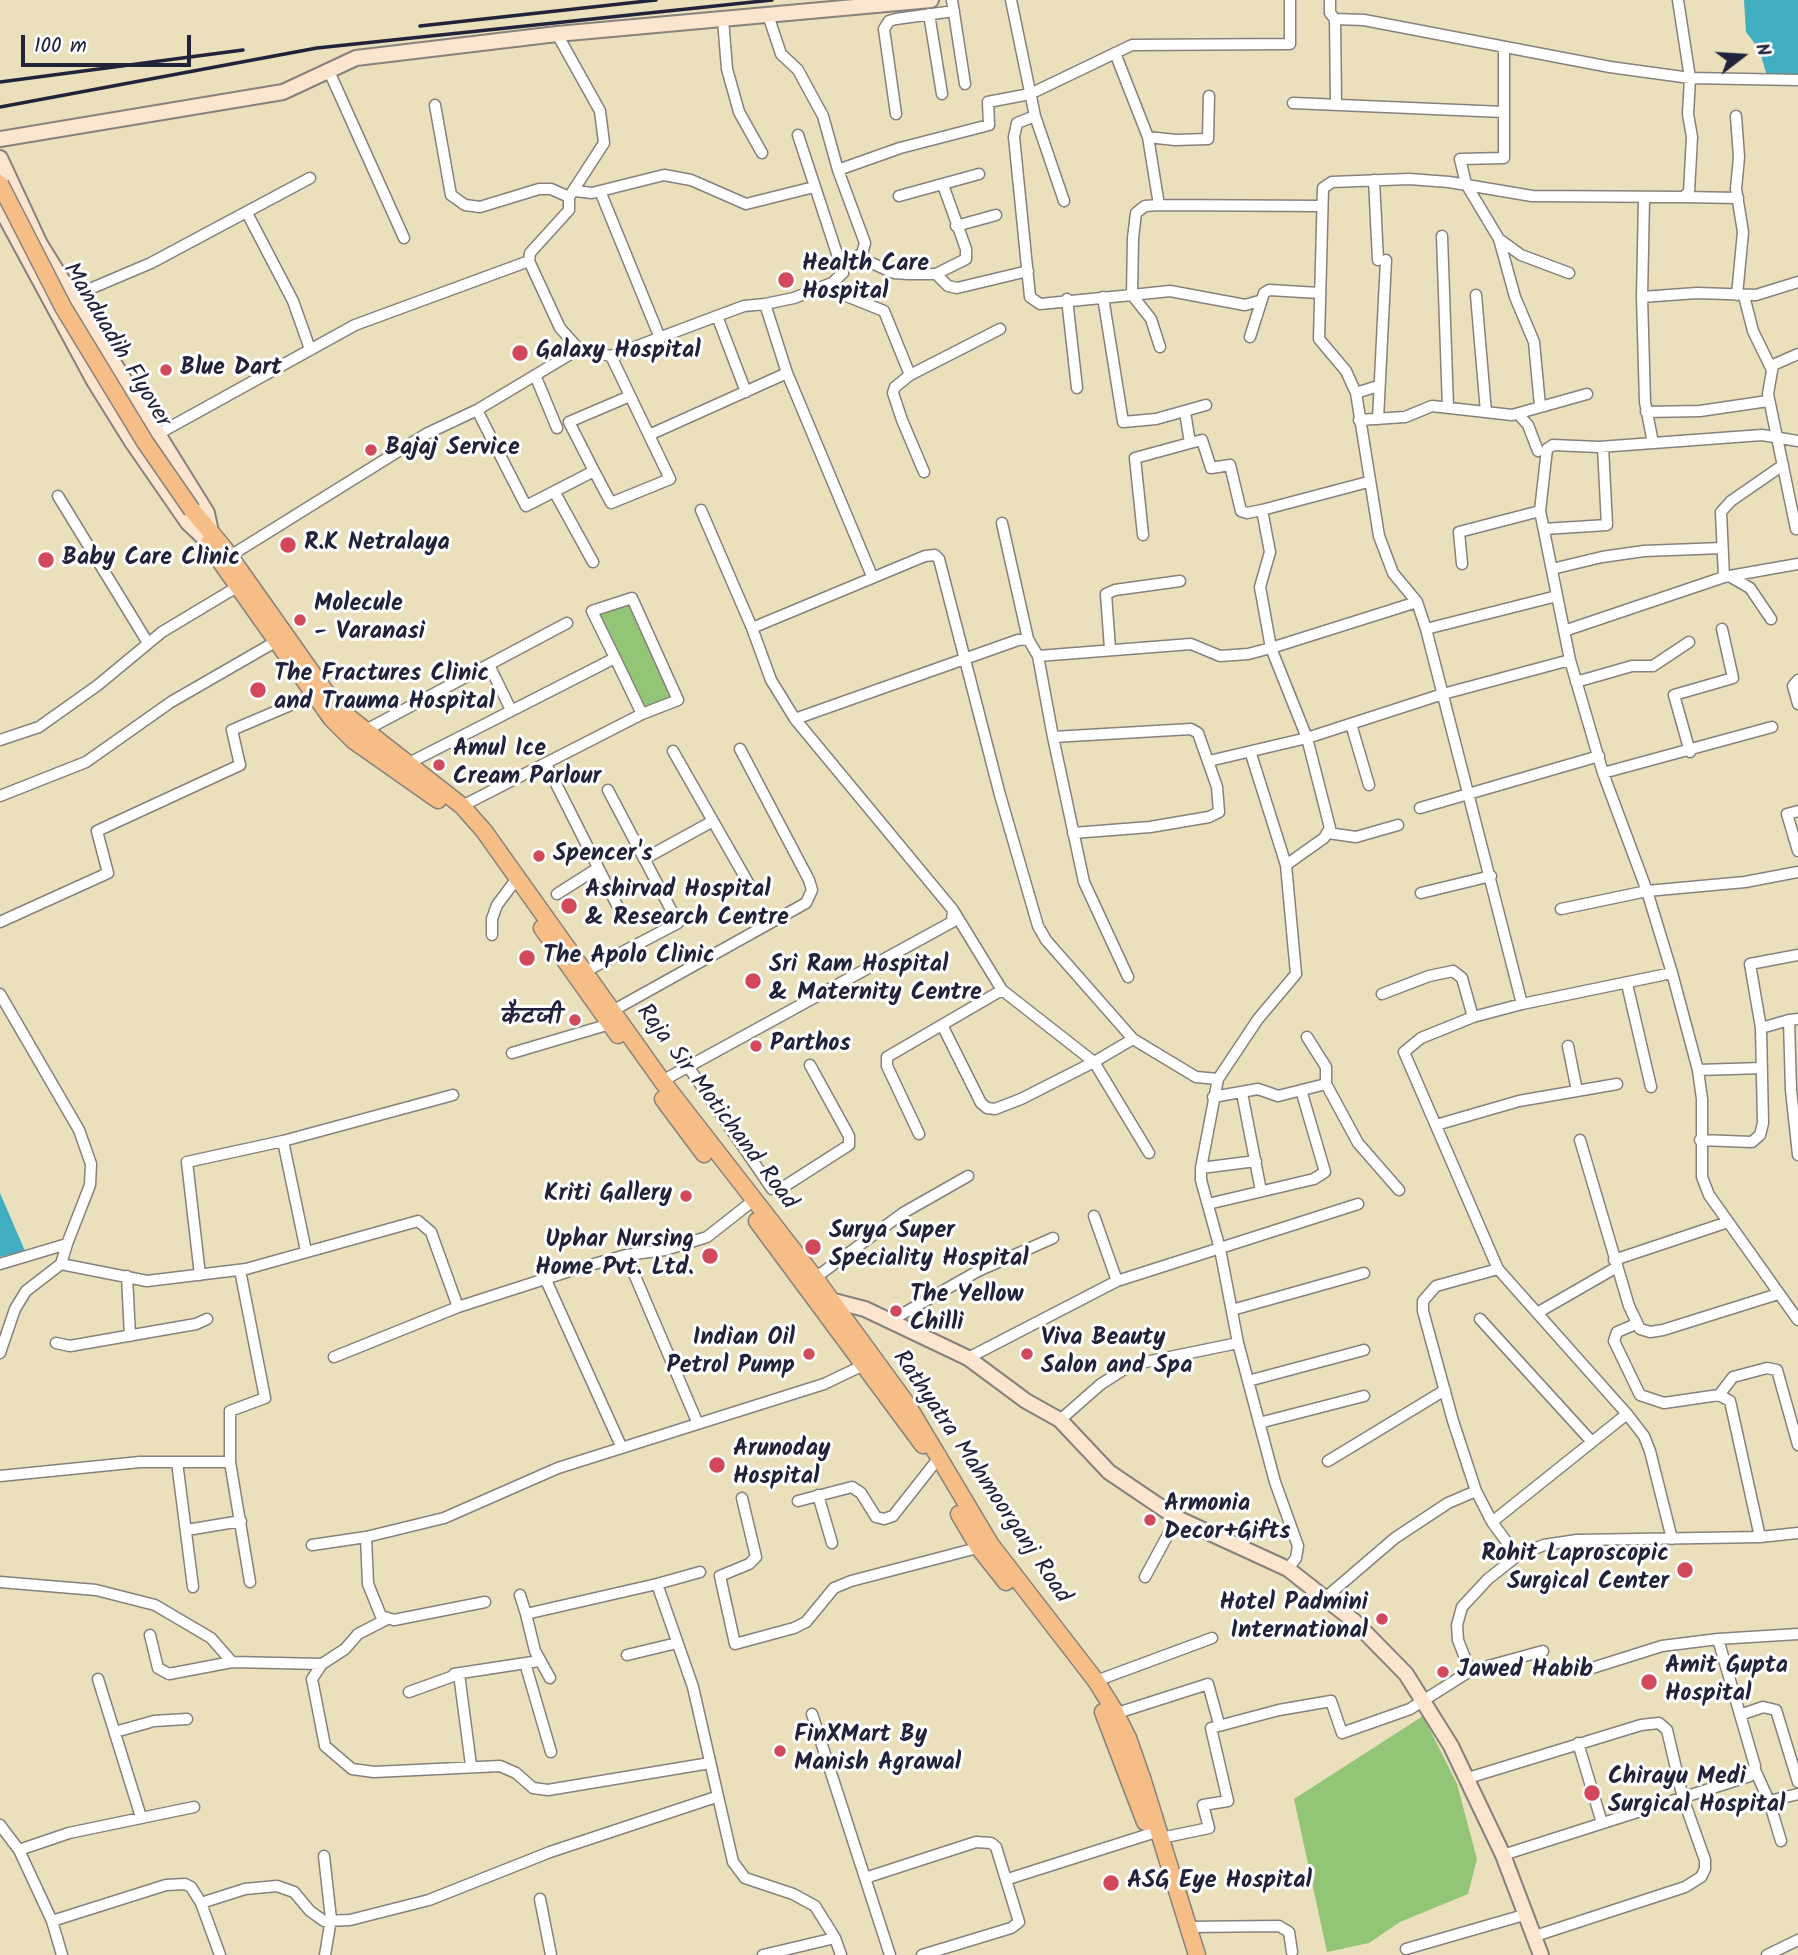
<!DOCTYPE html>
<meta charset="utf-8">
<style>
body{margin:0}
#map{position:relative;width:1798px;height:1955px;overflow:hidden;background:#ebe0bc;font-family:Kalam,sans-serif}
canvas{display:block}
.north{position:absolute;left:1707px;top:21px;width:70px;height:70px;-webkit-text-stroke:5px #fff;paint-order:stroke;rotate:73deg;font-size:19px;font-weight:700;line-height:28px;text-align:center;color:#22223b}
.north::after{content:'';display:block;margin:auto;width:24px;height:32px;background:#22223b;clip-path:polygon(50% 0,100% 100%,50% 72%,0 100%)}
.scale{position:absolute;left:21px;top:35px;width:170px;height:32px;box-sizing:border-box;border:4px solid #22223b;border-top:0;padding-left:9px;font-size:21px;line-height:24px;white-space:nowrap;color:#22223b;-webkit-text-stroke:5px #fff;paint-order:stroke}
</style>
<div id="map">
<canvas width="1798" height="1955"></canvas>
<div class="north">N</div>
<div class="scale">100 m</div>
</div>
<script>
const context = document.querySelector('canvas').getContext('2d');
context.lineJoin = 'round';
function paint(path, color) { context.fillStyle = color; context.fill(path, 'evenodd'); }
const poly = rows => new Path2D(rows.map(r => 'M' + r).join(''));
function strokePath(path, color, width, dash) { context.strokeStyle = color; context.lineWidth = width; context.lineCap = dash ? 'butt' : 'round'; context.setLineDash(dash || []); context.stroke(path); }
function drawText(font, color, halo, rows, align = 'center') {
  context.font = font + ' Kalam,"Playpen Sans Deva",sans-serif'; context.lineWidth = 6; context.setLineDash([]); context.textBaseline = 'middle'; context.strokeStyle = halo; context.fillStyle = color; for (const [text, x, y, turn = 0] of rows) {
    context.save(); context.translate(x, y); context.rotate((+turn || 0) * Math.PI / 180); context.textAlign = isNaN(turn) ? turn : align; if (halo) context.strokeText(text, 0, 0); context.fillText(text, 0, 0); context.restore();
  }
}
const green = poly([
 [633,601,676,695,644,709,596,610],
 [1423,1716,1457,1784,1477,1859,1468,1894,1400,1922,1369,1943,1327,1952,1294,1799]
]);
const water = poly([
 [1744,0,1798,0,1798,75,1767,76,1759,49,1746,32],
 [0,1193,25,1251,0,1257]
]);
const street = poly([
 [952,0,965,84],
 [1011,0,1035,116,1064,201],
 [1330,0,1330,13,1335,19,1364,20,1610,67,1690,78,1798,80],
 [929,14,942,94],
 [723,19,727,69,734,94,739,112,762,153],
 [1335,19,1336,104],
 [557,34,600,111,604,143,569,197,569,210,530,253,529,261,560,328,579,349],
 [1504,47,1504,158,1460,159,1466,184,1499,239,1521,255,1569,273],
 [1115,53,1148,137,1159,205],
 [328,69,404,238],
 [1293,103,1504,112],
 [435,105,451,195,465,205,480,207,539,189,551,189,569,197],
 [896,114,884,29,889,21,896,19,954,11],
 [1035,116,1017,123,1014,137,1030,297,1040,304,1132,295,1151,319,1160,347],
 [1736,116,1739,157,1736,189,1743,232,1737,295],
 [798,135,840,263],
 [1148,137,1175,140,1208,139,1209,96],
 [838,170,900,148,989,125,988,102,1030,94,1132,45,1290,44,1290,0],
 [1374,180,1378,260],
 [575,191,592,193,664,175,691,180,746,204,814,187],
 [600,191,660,338],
 [899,196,979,174],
 [1683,197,1738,198],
 [247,213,293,301,310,349],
 [956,226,996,215],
 [1442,236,1448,407],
 [1499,239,1515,297,1534,342,1540,406],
 [858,257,894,273,908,274,936,274,966,259,966,249,943,185],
 [936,274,948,286,957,288,1028,271],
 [832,283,844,295,884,311,910,375],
 [1476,295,1486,412],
 [1744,296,1753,331,1771,368],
 [71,297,151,263,310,178],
 [1103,297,1123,422,1156,419,1206,405],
 [1642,297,1644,199],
 [1067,299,1077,388],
 [1259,301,1245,305,1170,291,1132,295,1133,238,1136,213,1145,206,1159,205,1322,206],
 [765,304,794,298,832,283,843,273,840,263,862,254,865,243,838,170,823,116,798,70,781,54,768,15],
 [717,316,744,306,765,304,787,373,872,576],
 [1250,337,1264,293,1269,290,1319,293],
 [611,356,717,316,746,392],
 [535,375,557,428],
 [1356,393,1378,386],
 [1185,412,1190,443,1202,440,1211,468,1230,465,1241,511,1247,513,1262,510],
 [1646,412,1700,411,1768,401],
 [1518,414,1528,425,1538,451],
 [1378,419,1386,260],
 [1359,420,1405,417,1432,406,1512,415,1587,394],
 [156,435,355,325,529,261],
 [649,435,787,373],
 [1653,443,1645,402,1642,297,1697,293,1756,295,1798,282],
 [594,471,569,422,630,396],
 [924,472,902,420,893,393,895,387,910,375,1000,329],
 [1368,482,1262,510,1270,552,1260,587,1271,648,1417,602],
 [555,493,593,562],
 [58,496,148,643],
 [701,510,752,628],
 [1002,523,1028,639],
 [1544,529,1607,525,1603,447],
 [1796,529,1768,394,1773,365,1798,354],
 [1143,535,1135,458,1190,443],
 [230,556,426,434,477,410,579,349,611,356,670,479,611,503,594,471,526,506,477,410],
 [1462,564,1459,532,1540,511],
 [1552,569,1602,557,1644,551,1722,548],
 [1724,577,1721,512,1731,501,1783,465],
 [1731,577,1750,588,1771,619],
 [1426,629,1557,596],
 [1564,631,1724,577,1798,564],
 [1110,649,1106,594,1115,590,1180,581],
 [1038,656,1191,644,1220,656,1248,654,1271,648,1307,738,1330,828,1324,838,1286,865,1296,974,1258,1019,1218,1079,1201,1168,1201,1180,1220,1249,1238,1343,1275,1482,1298,1546,1296,1558,1288,1569],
 [615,658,592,611,632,598,678,700,642,714],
 [489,665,511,710],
 [1798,680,1793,686,1798,704],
 [1576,682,1632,666,1653,666,1689,642],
 [795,719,771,680,752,628,925,556,935,555,939,559,1000,795,1038,926,1046,940,1133,1039],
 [1351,724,1369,785],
 [364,731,567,623],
 [1053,737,1084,882,1128,977],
 [0,740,39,727,98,685,162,632,237,587],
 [673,751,750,886],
 [1690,752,1674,695,1733,678,1722,629],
 [1251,754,1286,865],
 [1209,761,1307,738,1443,694,1570,660],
 [407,764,615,658,642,714,462,806],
 [546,764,620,911],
 [1603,773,1772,727],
 [0,796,86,762,171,702,275,642],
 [1420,808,1599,756],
 [1798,811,1787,814,1798,851],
 [1328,833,1356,837,1398,825],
 [644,859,713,821],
 [1421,893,1491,876],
 [557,894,598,868],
 [1561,909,1647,891,1745,882,1798,872],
 [953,910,1002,990,1094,1062,1133,1039,1196,1077,1218,1079],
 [0,922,108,873,97,831,240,765,232,730,319,693],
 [492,935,492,919,497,905,518,877],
 [586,971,678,923,608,790],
 [1672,973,1698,1070,1702,1099,1702,1177,1709,1195,1798,1320],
 [1627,984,1651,1087],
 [0,994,79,1130,91,1164,90,1185,67,1244,0,1264],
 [1382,994,1429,976,1453,971,1462,978,1473,1017],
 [1522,1004,1426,629,1417,602,1393,573,1379,536,1356,393,1346,371,1319,339,1323,188,1332,182,1409,179,1449,182,1532,196,1683,197,1689,192,1692,137,1688,114,1690,78,1678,0],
 [614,1010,806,903,812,890,809,880,740,749],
 [1798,1019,1789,1020,1791,1090,1798,1155],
 [942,1025,981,1103,987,1108,995,1109,1021,1099,1094,1062,1149,1153],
 [1761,1028,1789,1020],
 [1307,1037,1326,1067,1326,1084],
 [1568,1046,1577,1091],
 [512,1053,610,1024],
 [687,1065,772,1189,785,1186,849,1145,849,1136,810,1065],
 [1698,1070,1762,1068],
 [662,1081,952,922,953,910,795,719,1018,640,1028,639,1038,656,1053,737,1191,729,1198,733,1217,787,1219,812,1209,817,1150,827,1073,833],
 [1242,1093,1261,1191],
 [1213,1097,1258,1089,1278,1096,1326,1084,1358,1143,1399,1190],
 [1436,1125,1519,1101,1617,1084],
 [919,1134,887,1066,887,1057,1002,990],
 [1580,1140,1629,1306,1640,1329,1650,1332,1663,1330,1778,1294],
 [1700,1140,1752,1142,1760,1135,1763,1123,1761,1028,1750,964,1798,955],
 [283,1141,306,1251],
 [1201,1168,1256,1161],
 [1208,1204,1314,1179,1325,1172,1301,1090],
 [1094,1216,1117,1281],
 [626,1255,698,1424],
 [1614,1260,1728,1222],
 [61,1264,147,1281,246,1269,418,1221,431,1232,458,1307,576,1269,626,1255,665,1250,707,1237,754,1200],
 [240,1270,265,1398,230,1411,230,1462,250,1582],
 [200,1275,187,1162,283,1141,453,1095],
 [127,1276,130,1336],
 [545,1278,621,1446],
 [815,1278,903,1213,968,1176],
 [1232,1310,1364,1273],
 [1537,1313,1617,1267],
 [1480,1319,1592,1442],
 [890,1321,978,1271,1053,1238],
 [1636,1324,1617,1332,1614,1341,1640,1395,1664,1403,1719,1395,1730,1401,1760,1537],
 [56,1343,70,1346,196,1324,207,1319],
 [0,1353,15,1309,26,1291,61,1264,67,1244],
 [334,1357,458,1307],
 [968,1358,1117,1281,1358,1204],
 [1248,1381,1364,1350],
 [1719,1395,1733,1377,1767,1368,1777,1370,1798,1445],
 [1627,1414,1644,1436,1650,1451,1672,1539],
 [1060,1420,1101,1384,1131,1365,1238,1343],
 [1259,1423,1364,1396],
 [1328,1461,1445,1390],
 [177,1462,193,1587],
 [0,1476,140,1462,230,1462],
 [1476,1491,1453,1421,1423,1311,1423,1301,1436,1286,1498,1269],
 [818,1495,832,1543],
 [742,1498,756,1557,749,1564,720,1576,735,1644,794,1628,806,1622,834,1588,851,1581,981,1547],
 [798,1501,852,1487,861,1493,876,1517,884,1519,893,1516,941,1455],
 [1492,1522,1517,1556],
 [187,1530,241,1521],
 [366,1537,368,1584,381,1616,394,1620,485,1602],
 [312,1545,366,1537,444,1518,558,1468,824,1384,868,1363],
 [1145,1577,1177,1518],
 [0,1582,96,1590,155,1605,211,1638,232,1662,322,1664],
 [657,1584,700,1572],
 [520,1595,526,1614,657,1584,693,1687,733,1862,745,1878,793,1894,815,1906,835,1938],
 [1325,1598,1395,1538,1448,1503,1476,1491,1492,1522,1627,1414,1498,1269,1404,1052,1421,1038,1473,1017,1522,1004,1672,973,1647,891,1603,773,1570,660,1540,511,1547,449,1553,445,1599,447,1762,435,1798,441],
 [526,1614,535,1651,550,1678],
 [387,1619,358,1634,345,1649,322,1664,312,1679,325,1746,352,1769,374,1772,500,1766,516,1773,533,1788,548,1790,710,1763],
 [150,1635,158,1668,169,1674,232,1662],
 [627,1655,677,1643],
 [525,1663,551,1752],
 [1589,1669,1662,1646,1718,1639],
 [1470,1671,1458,1640,1457,1625,1462,1607,1488,1579,1517,1556,1544,1545,1577,1540,1760,1537,1798,1533],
 [454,1674,539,1661],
 [98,1679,141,1817],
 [1096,1681,1212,1638],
 [409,1692,459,1674,471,1765],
 [812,1714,890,1955],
 [1111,1715,1208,1684,1219,1724],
 [1740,1715,1763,1707,1776,1710,1798,1782],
 [115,1732,154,1721,187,1719],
 [1578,1743,1602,1823],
 [1755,1770,1769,1801,1798,1794],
 [1468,1778,1641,1725,1659,1723,1667,1730,1683,1798,1705,1860,1705,1869,1701,1877,1685,1887,1532,1937],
 [1769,1801,1781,1841],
 [0,1825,19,1850,52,1921,62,1955],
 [1161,1838,1209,1828,1203,1805,1228,1801,1211,1728,1279,1710,1331,1701,1342,1733,1410,1709,1470,1671,1543,1651],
 [19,1850,69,1833,194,1807],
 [1503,1855,1750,1776,1755,1766,1718,1639,1798,1634],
 [324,1856,331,1919,325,1955],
 [865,1878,976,1842,991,1843,996,1847,1019,1922,1011,1928,922,1955],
 [1008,1879,1159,1831],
 [540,1899,551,1955],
 [201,1903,245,1889,277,1886,294,1892,310,1911,324,1921,350,1920,429,1900,550,1852,716,1797],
 [52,1921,166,1885,185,1884,191,1887,201,1903,220,1955],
 [1189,1927,1279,1926,1289,1932,1292,1952],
 [1406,1949,1524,1915],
 [763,1955,835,1938,841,1955],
 [1767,1955,1798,1940]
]);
const secondary = poly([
 [0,139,283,92,356,58,557,34,931,0],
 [0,158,40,244,207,513,211,532],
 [0,207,94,381,132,442,188,523,205,539],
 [826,1302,830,1300,865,1309,968,1358,1026,1401,1060,1420,1109,1472,1177,1518,1288,1569,1354,1621,1406,1674,1451,1746,1503,1855,1541,1955]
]);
const primary = poly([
 [192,510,224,548,325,691,346,715,462,806,484,831,662,1081,815,1278,907,1404,991,1545,1096,1681,1114,1710,1128,1738,1143,1781,1197,1955],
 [208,544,331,718,354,741,438,800],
 [542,928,618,1035],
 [663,1099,704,1154],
 [757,1221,923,1445],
 [959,1514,979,1548,1006,1582],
 [1103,1712,1145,1822]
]);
const rail = poly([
 [420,26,656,0],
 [0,82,243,50],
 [0,107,317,48,772,0]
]);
const primaryBridge = poly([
 [0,184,63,307,145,442,192,510]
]);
const markers = [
 [786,280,9,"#d1495b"],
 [520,353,9,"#d1495b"],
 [166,370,7,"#d1495b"],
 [371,450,7,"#d1495b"],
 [288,545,9,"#d1495b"],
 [46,560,9,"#d1495b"],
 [300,620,7,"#d1495b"],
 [258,690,9,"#d1495b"],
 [439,765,7,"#d1495b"],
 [539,856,7,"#d1495b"],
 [569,906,9,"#d1495b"],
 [527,958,9,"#d1495b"],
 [753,981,9,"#d1495b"],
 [575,1020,7,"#d1495b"],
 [756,1046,7,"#d1495b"],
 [686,1196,7,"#d1495b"],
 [813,1247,9,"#d1495b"],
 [710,1256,9,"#d1495b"],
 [896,1311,7,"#d1495b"],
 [809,1354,7,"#d1495b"],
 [1027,1354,7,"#d1495b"],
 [717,1465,9,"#d1495b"],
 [1150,1520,7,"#d1495b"],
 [1685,1570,9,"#d1495b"],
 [1382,1619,7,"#d1495b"],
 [1443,1672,7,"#d1495b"],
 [1649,1682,9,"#d1495b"],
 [780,1751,7,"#d1495b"],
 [1592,1793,9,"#d1495b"],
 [1111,1883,9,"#d1495b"]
];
const poiNames = [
 ["Health Care",802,266],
 ["Hospital",802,294],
 ["Galaxy Hospital",536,353],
 ["Blue Dart",180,370],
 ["Bajaj Service",385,450],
 ["R.K Netralaya",304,545],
 ["Baby Care Clinic",62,560],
 ["Molecule",314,606],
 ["- Varanasi",314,634],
 ["The Fractures Clinic",274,676],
 ["and Trauma Hospital",274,704],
 ["Amul Ice",453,751],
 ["Cream Parlour",453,779],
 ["Spencer's",553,856],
 ["Ashirvad Hospital",585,892],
 ["& Research Centre",585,920],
 ["The Apolo Clinic",543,958],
 ["Sri Ram Hospital",769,967],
 ["& Maternity Centre",769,995],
 ["कैटजी",561,1020,"right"],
 ["Parthos",770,1046],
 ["Kriti Gallery",672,1196,"right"],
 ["Surya Super",829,1233],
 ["Speciality Hospital",829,1261],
 ["Uphar Nursing",694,1242,"right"],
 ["Home Pvt. Ltd.",694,1270,"right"],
 ["The Yellow",910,1297],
 ["Chilli",910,1325],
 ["Indian Oil",795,1340,"right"],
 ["Petrol Pump",795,1368,"right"],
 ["Viva Beauty",1041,1340],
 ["Salon and Spa",1041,1368],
 ["Arunoday",733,1451],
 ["Hospital",733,1479],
 ["Armonia",1164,1506],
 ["Decor+Gifts",1164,1534],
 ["Rohit Laproscopic",1669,1556,"right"],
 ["Surgical Center",1669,1584,"right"],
 ["Hotel Padmini",1368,1605,"right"],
 ["International",1368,1633,"right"],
 ["Amit Gupta",1665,1668],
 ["Hospital",1665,1696],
 ["Jawed Habib",1457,1672],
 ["FinXMart By",794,1737],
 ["Manish Agrawal",794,1765],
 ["Chirayu Medi",1608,1779],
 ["Surgical Hospital",1608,1807],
 ["ASG Eye Hospital",1127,1883]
];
const streetNames = [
 ["Manduadih Flyover",115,346,59],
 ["Raja Sir Motichand Road",715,1108,53],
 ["Rathyatra Mahmoorganj Road",980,1478,56]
];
paint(green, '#93c576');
paint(water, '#41adc0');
strokePath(street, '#86817c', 13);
strokePath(secondary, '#86817c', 18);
strokePath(primary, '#86817c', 19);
strokePath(street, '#fff', 10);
strokePath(secondary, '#fbe5cf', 14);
strokePath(primary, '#f6be86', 16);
strokePath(rail, '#22223b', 3.5);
strokePath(primaryBridge, '#86817c', 19, []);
strokePath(primaryBridge, '#f6be86', 16);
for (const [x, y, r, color] of markers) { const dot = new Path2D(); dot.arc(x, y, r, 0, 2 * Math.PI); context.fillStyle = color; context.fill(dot); strokePath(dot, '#fff', 2.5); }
drawText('bold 24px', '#22223b', '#fff', poiNames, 'left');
drawText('24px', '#22223b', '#fff', streetNames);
</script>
